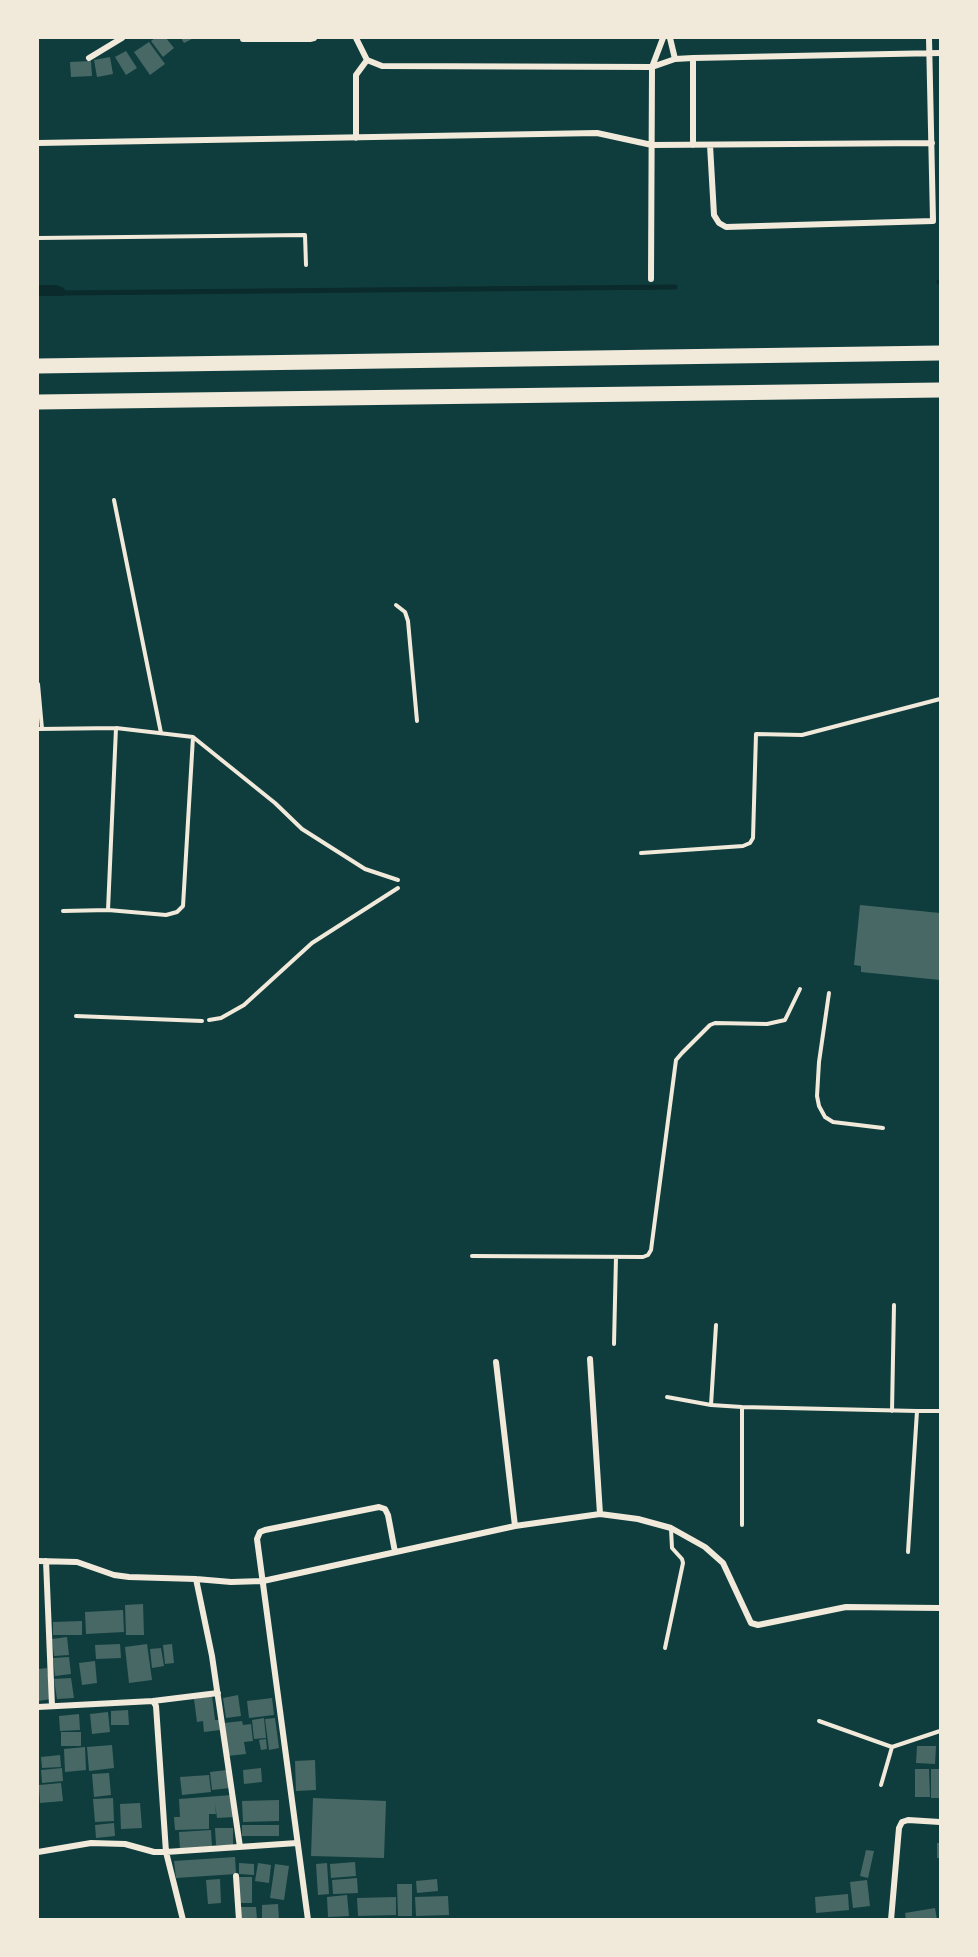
<!DOCTYPE html>
<style>
body{margin:0}
#map{position:relative;width:978px;height:1957px;overflow:hidden;background:#0f3d3e;font-family:Mulish,sans-serif}
canvas{display:block}
.frame{position:absolute;inset:0;border:39px solid #f1e9da;pointer-events:none}
</style>
<div id="map">
<canvas width="978" height="1957"></canvas>
<div class="frame"></div>
</div>
<script>
const context = document.querySelector('canvas').getContext('2d');
context.lineJoin = 'round';
function paint(path, color) { context.fillStyle = color; context.fill(path, 'evenodd'); }
const poly = rows => new Path2D(rows.map(r => 'M' + r).join(''));
function strokePath(path, color, width, dash) { context.strokeStyle = color; context.lineWidth = width; context.lineCap = dash ? 'butt' : 'round'; context.setLineDash(dash || []); context.stroke(path); }
const water = poly([
 [38,285,56,285,64,288,66,293,62,296,38,296]
]);
const stream = poly([
 [939,282,940,282],
 [60,293,675,287]
]);
const building = poly([
 [155,38,166,38,174,48,163,57,151,41],
 [181,38,194,38,184,43],
 [149,42,165,64,150,75,134,52],
 [126,51,137,68,126,75,115,57],
 [110,57,113,74,97,77,94,60],
 [91,61,92,76,71,77,70,62],
 [860,905,940,913,940,980,861,972,861,966,854,965],
 [143,1604,144,1635,126,1635,125,1605],
 [123,1610,124,1632,86,1634,85,1612],
 [82,1621,82,1635,53,1635,53,1622],
 [67,1637,69,1655,54,1656,52,1639],
 [120,1644,121,1658,96,1659,95,1645],
 [147,1644,152,1680,129,1683,125,1647],
 [172,1644,174,1663,165,1664,163,1645],
 [161,1648,164,1666,152,1668,150,1649],
 [69,1657,71,1674,55,1676,53,1658],
 [95,1661,97,1683,82,1685,79,1663],
 [47,1668,51,1699,38,1701,38,1669],
 [71,1678,74,1698,57,1699,54,1679],
 [238,1695,241,1716,226,1718,223,1698],
 [212,1696,215,1720,219,1720,220,1730,204,1732,203,1721,197,1722,194,1699],
 [272,1698,274,1715,249,1718,247,1701],
 [128,1710,129,1725,111,1725,111,1711],
 [108,1712,110,1732,92,1734,90,1714],
 [79,1714,80,1730,60,1731,59,1716],
 [264,1718,266,1738,254,1739,252,1720],
 [275,1718,279,1748,269,1750,265,1719],
 [242,1721,243,1725,251,1724,253,1741,244,1742,246,1754,227,1756,224,1723],
 [61,1732,81,1732,81,1746,61,1746],
 [266,1739,267,1749,261,1750,259,1740],
 [112,1745,114,1768,89,1771,87,1747],
 [917,1746,936,1746,935,1764,916,1763],
 [85,1747,86,1770,65,1772,64,1749],
 [60,1755,61,1767,42,1768,41,1757],
 [315,1760,316,1790,296,1791,295,1761],
 [62,1768,63,1781,42,1783,41,1770],
 [261,1768,262,1782,244,1784,243,1770],
 [915,1769,929,1769,930,1797,915,1797],
 [931,1769,940,1769,940,1798,931,1798],
 [227,1770,230,1788,212,1790,210,1772],
 [109,1773,111,1795,94,1797,92,1774],
 [209,1775,211,1792,182,1795,180,1777],
 [61,1783,63,1801,40,1803,39,1785],
 [232,1795,234,1817,217,1818,215,1803,216,1814,209,1814,209,1829,175,1830,174,1817,180,1817,179,1799],
 [113,1798,114,1821,95,1822,93,1799],
 [313,1798,386,1801,384,1858,311,1856],
 [279,1800,279,1821,243,1822,242,1801],
 [140,1803,142,1828,121,1829,120,1804],
 [114,1823,115,1836,96,1838,95,1825],
 [242,1825,279,1825,279,1836,242,1836],
 [215,1828,233,1828,233,1845,216,1845],
 [211,1830,212,1847,180,1850,179,1832],
 [937,1843,940,1843,940,1858,937,1858],
 [866,1850,874,1851,868,1878,860,1876],
 [235,1857,236,1874,176,1878,174,1861],
 [355,1862,356,1876,331,1878,330,1864],
 [239,1863,254,1864,254,1875,239,1874],
 [258,1863,271,1865,269,1883,255,1881],
 [327,1863,329,1894,318,1895,316,1864],
 [275,1864,289,1866,284,1900,270,1898],
 [239,1877,252,1877,252,1903,239,1903],
 [357,1878,358,1893,333,1894,332,1880],
 [220,1879,221,1903,208,1904,206,1880],
 [437,1879,438,1891,417,1893,416,1881],
 [867,1880,870,1906,853,1908,850,1882],
 [397,1884,412,1884,412,1916,398,1916],
 [848,1894,849,1910,816,1913,815,1897],
 [347,1895,349,1916,328,1917,327,1897],
 [448,1896,449,1915,416,1916,415,1897],
 [396,1897,396,1915,358,1916,357,1898],
 [278,1904,279,1920,262,1920,262,1905],
 [241,1907,256,1907,257,1920,241,1920],
 [935,1908,937,1920,906,1920,905,1913]
]);
const service = poly([
 [38,238,305,235,306,265],
 [114,500,161,733],
 [396,605,405,612,408,621,417,721],
 [38,684,42,729],
 [38,729,116,728,193,737,275,803,302,829,365,869,398,880],
 [641,853,743,846,750,843,753,838,756,734,802,735,940,699],
 [108,910,116,728],
 [63,911,108,910,166,915,177,912,183,906,193,737],
 [829,993,819,1062,817,1096,819,1106,825,1117,833,1122,883,1128],
 [76,1016,202,1021],
 [209,1020,221,1018,244,1005,312,943,398,888],
 [472,1256,643,1257,648,1255,651,1250,676,1060,682,1053,710,1025,715,1023,767,1024,785,1020,800,989],
 [614,1344,616,1257],
 [667,1397,711,1405,742,1407,917,1411],
 [711,1405,716,1325],
 [892,1411,894,1305],
 [742,1525,742,1407],
 [908,1552,917,1411,940,1411],
 [665,1648,683,1563,682,1559,672,1548,671,1529],
 [819,1721,892,1747],
 [881,1785,892,1747,940,1731]
]);
const minor = poly([
 [356,38,367,60,382,66,652,67,675,59,693,58,940,53],
 [670,38,675,59],
 [243,39,310,39,314,38],
 [89,58,122,38],
 [693,58,693,145],
 [356,138,356,75,367,60],
 [38,143,597,133,652,145,932,143],
 [710,145,714,215,719,223,726,227,933,221,929,38],
 [651,279,652,67,663,38],
 [590,1359,600,1514],
 [496,1362,515,1526],
 [38,1561,77,1562,114,1575,129,1577,196,1579,231,1582,263,1581,515,1526,600,1514,638,1519,671,1528,705,1547,723,1563,751,1623,758,1625,846,1607,940,1608],
 [46,1561,52,1706],
 [196,1579,212,1656,240,1847],
 [153,1701,218,1693],
 [38,1707,153,1701,156,1706,166,1852,297,1843],
 [38,1852,91,1843,125,1844,154,1852,166,1852,183,1920],
 [236,1876,239,1920],
 [308,1920,257,1539,260,1532,265,1530,379,1507,385,1509,388,1515,395,1552],
 [891,1920,899,1828,902,1822,908,1820,940,1822]
]);
const motorway = poly([
 [38,366,940,353],
 [38,402,940,390]
]);
paint(water, '#0a2a2b');
strokePath(stream, '#0a2a2b', 5);
paint(building, '#486865');
strokePath(service, '#f1e9da', 4);
strokePath(minor, '#f1e9da', 6);
strokePath(motorway, '#f1e9da', 15);
</script>
